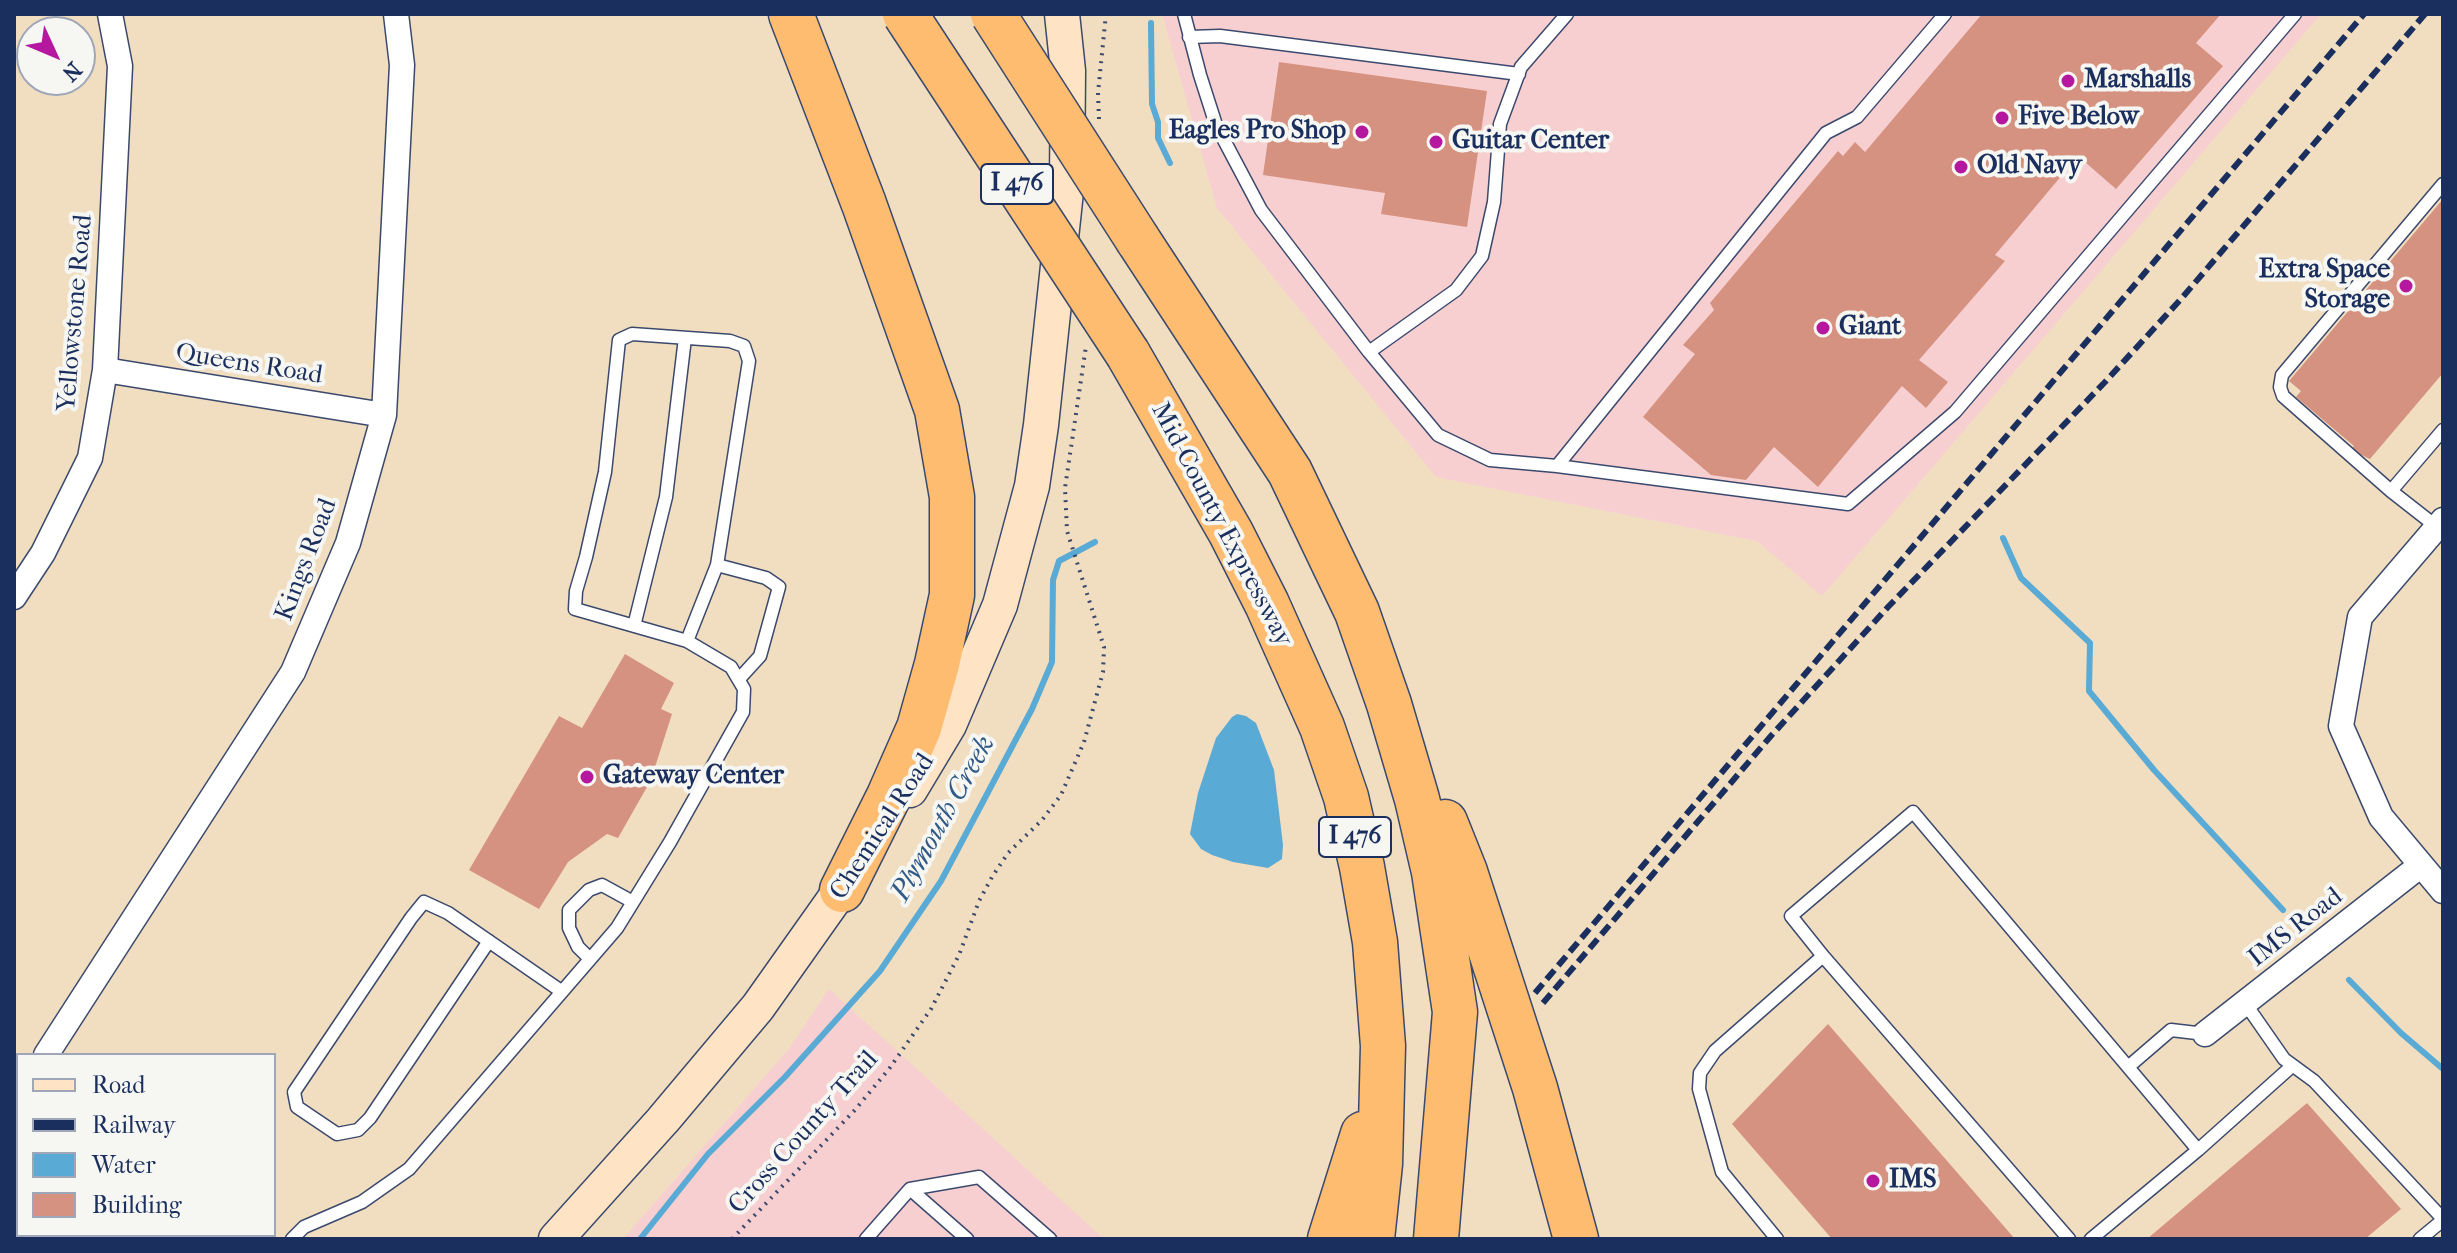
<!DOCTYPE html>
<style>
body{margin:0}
#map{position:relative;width:2457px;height:1253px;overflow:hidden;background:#f1dec1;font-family:"IM FELL French Canon",serif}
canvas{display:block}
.frame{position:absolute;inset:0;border:16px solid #1b2f5e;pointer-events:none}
.legend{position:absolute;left:16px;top:1053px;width:260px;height:184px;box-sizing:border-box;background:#f6f6f2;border:2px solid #9ea6b7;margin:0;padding:10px 14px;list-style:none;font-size:24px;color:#1b2f5e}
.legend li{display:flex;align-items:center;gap:16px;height:40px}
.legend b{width:40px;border:2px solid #9ea6b7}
.north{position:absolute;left:16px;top:16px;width:80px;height:80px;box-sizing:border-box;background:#f6f6f2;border:2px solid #9ea6b7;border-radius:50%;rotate:134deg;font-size:22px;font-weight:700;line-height:32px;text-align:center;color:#1b2f5e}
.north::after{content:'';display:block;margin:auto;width:28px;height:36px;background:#b5179e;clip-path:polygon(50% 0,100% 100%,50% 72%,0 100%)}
</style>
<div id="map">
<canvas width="2457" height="1253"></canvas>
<div class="frame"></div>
<ul class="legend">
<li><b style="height:10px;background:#fee4c5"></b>Road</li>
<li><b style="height:10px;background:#1b2f5e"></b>Railway</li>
<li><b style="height:22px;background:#59aad4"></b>Water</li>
<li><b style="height:22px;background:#d69280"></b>Building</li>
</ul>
<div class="north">N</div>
</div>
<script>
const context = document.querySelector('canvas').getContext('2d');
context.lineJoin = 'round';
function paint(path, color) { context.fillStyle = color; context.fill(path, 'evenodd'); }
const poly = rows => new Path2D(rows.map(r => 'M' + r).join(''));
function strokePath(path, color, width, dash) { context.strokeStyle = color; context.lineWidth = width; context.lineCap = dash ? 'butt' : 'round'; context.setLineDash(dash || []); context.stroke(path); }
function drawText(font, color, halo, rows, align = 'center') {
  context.font = font + ' "IM FELL French Canon",serif'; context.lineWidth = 8; context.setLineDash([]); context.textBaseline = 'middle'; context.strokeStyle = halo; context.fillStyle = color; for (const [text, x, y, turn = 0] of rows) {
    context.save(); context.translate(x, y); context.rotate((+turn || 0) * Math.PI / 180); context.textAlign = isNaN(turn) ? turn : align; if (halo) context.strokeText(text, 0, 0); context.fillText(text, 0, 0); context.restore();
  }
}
const built = poly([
 [1162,14,2321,14,1822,596,1757,541,1436,477,1217,208],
 [829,989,1104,1239,623,1239,789,1049]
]);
const water = poly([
 [1237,714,1246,716,1256,723,1274,770,1283,845,1282,859,1268,868,1233,862,1212,855,1201,849,1190,834,1198,793,1216,738,1232,717]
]);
const stream = poly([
 [1151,23,1152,104,1158,122,1158,138,1170,163],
 [2003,538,2021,578,2090,643,2089,691,2154,770,2283,910],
 [2349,980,2401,1033,2443,1069],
 [640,1239,708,1154,785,1077,880,971,941,881,1032,709,1052,662,1053,580,1059,561,1095,542]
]);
const building = poly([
 [1982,14,2221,14,2196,43,2223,66,2116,189,2078,156,1995,255,2005,261,1919,360,1948,382,1926,408,1902,386,1818,487,1774,447,1746,480,1711,475,1643,417,1695,354,1683,345,1714,310,1710,303,1838,151,1843,156,1855,142,1865,152],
 [1279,62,1487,91,1467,227,1381,214,1385,193,1263,175],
 [2443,199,2443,373,2370,459,2351,450,2354,446,2296,397,2301,391,2289,381],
 [625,654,674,683,661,709,672,714,655,767,647,787,618,838,607,834,568,862,539,909,469,870,559,716,582,728],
 [1828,1024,2015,1239,1832,1239,1732,1124],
 [2307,1103,2401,1209,2365,1239,2147,1239]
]);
const path = poly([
 [1099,119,1098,93,1106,14],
 [732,1239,854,1111,889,1069,931,1009,959,955,979,901,992,877,1008,853,1042,820,1061,795,1084,742,1103,672,1104,647,1067,531,1065,488,1086,346]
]);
const service = poly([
 [1184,14,1200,75,1216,125,1261,210,1369,352,1438,435,1490,460,1557,466,1826,133,1857,117,1945,14],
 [1189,37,1220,36,1519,74],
 [1369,352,1456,290,1482,256,1494,202,1500,124,1521,67,1567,14],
 [1557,466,1848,504,1955,412,2295,14],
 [2391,491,2443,430],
 [2437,527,2391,491,2283,396,2280,387,2282,375,2443,184],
 [717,565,766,578,779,587,760,656,739,679],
 [634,626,666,497,685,338],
 [489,941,370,1118,358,1130,337,1134,297,1107,294,1092,411,918,424,902,448,913,561,991],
 [1823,956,2069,1239],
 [590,959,578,947,569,928,569,910,589,890,602,885,633,902],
 [2245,1003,2284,1059,2314,1081,2443,1219],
 [2128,1067,2198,1150,2292,1066],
 [910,1189,967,1239],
 [292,1239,304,1227,362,1202,409,1169,617,928,670,842,743,712,744,689,731,667,687,641,575,609,576,591,586,557,605,472,619,340,632,334,730,341,744,346,749,361,717,565,687,641],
 [866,1239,910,1189,979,1177,1050,1239],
 [1777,1239,1722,1172,1699,1089,1700,1073,1715,1051,1823,956,1791,916,1913,812,2128,1067,2171,1030,2205,1034],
 [2091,1239,2198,1150],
 [2420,1239,2443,1220]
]);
const minor = poly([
 [105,370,384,415],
 [2443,520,2360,617,2341,726,2381,817,2443,891],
 [14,597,43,553,90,458,105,370,120,66,110,14],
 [2205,1034,2421,865],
 [46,1055,293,672,348,543,384,415,402,65,396,14],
 [14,1089,18,1086]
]);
const secondary = poly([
 [910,790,949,725,1000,605,1032,486,1041,425,1067,182,1068,71,1062,14],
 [556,1239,663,1120,758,1007,855,870]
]);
const motorway = poly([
 [791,14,864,204,937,410,952,497,952,595,937,664,919,728,889,796,842,890],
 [1138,240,1290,472,1357,612,1389,704,1417,799,1434,872,1455,1012,1436,1239],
 [1128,354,1231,533,1267,604,1322,727,1346,797,1362,867,1375,942,1383,1046,1380,1164,1372,1239],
 [1445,822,1465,872,1535,1088,1576,1239],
 [1330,1239,1363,1134]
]);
const rail = poly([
 [1535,993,2364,14],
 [1543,1003,1770,737,1888,607,2105,382,2181,299,2425,14]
]);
const motorwayBridge = poly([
 [905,14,1128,354],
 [993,14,1138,240]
]);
const markers = [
 [2068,81,8,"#b5179e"],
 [2002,118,8,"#b5179e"],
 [1362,132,8,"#b5179e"],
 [1436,142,8,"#b5179e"],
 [1961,167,8,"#b5179e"],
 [2406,286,8,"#b5179e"],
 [1823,328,8,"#b5179e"],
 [587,777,8,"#b5179e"],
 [1873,1181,8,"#b5179e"]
];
const shields = [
 [1017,184,72],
 [1355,837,72]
];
const shieldNames = [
 ["I 476",1017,184],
 ["I 476",1355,837]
];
const poiNames = [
 ["Marshalls",2084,81],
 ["Five Below",2018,118],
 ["Eagles Pro Shop",1346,132,"right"],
 ["Guitar Center",1452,142],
 ["Old Navy",1977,167],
 ["Extra Space",2390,271,"right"],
 ["Storage",2390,301,"right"],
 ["Giant",1839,328],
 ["Gateway Center",603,777],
 ["IMS",1889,1181]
];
const streetNames = [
 ["Yellowstone Road",76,313,-85],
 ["Queens Road",249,365,9],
 ["Mid-County Expressway",1221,525,62],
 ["Kings Road",307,560,-69],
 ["Chemical Road",883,827,-57],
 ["IMS Road",2296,928,-38],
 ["Cross County Trail",804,1133,-48]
];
const waterNames = [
 ["Plymouth Creek",944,819,-61]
];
paint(built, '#f7cfd1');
paint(water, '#59aad4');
strokePath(stream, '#59aad4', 6);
paint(building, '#d69280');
strokePath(service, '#3b496d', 15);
strokePath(minor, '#3b496d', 27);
strokePath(secondary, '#3b496d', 37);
strokePath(motorway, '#3b496d', 47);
strokePath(path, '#3b496d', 4, [2, 6]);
strokePath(service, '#fff', 12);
strokePath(minor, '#fff', 24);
strokePath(secondary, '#fee4c5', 34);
strokePath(motorway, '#fdbc6f', 44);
strokePath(rail, '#1b2f5e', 6, [12, 6]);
strokePath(motorwayBridge, '#3b496d', 47, []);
strokePath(motorwayBridge, '#fdbc6f', 44);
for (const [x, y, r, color] of markers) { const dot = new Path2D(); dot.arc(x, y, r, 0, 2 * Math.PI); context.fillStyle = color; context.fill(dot); strokePath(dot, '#f6f6f2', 3); }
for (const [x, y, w] of shields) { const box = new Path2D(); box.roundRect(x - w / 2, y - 20, w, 40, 6); context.fillStyle = '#f6f6f2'; context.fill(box); strokePath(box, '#1b2f5e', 2); }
drawText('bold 24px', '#1b2f5e', null, shieldNames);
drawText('bold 26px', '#1b2f5e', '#f6f6f2', poiNames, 'left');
drawText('26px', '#1b2f5e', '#f6f6f2', streetNames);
drawText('italic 28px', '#315a87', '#f6f6f2', waterNames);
</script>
